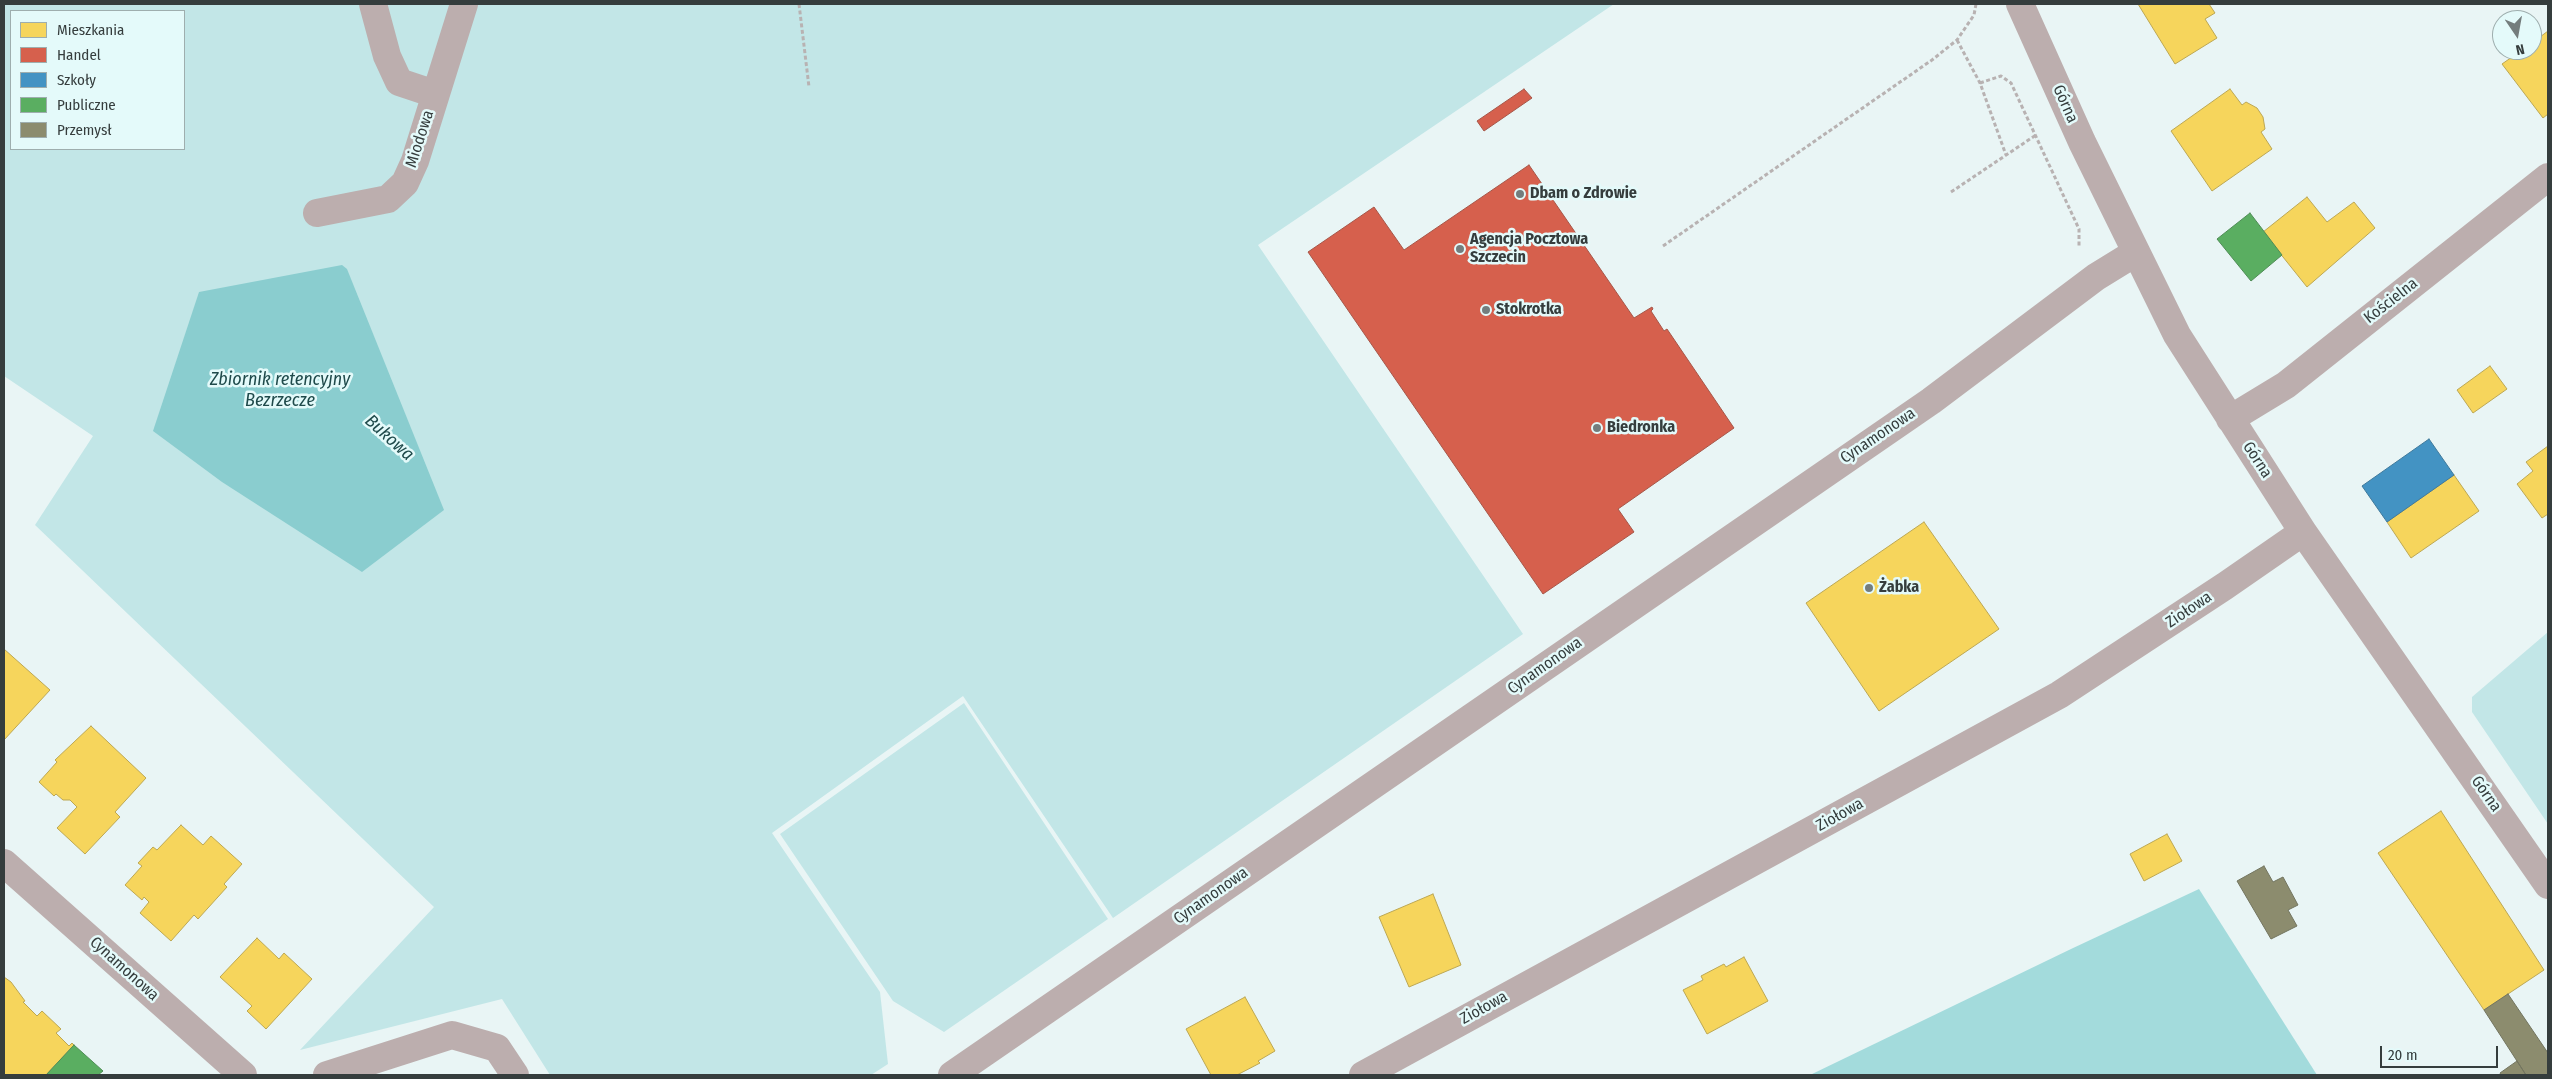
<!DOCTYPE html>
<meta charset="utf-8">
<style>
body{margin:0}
#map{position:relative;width:2552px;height:1079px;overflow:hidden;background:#e9f5f5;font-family:"Fira Sans Condensed",sans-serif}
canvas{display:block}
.frame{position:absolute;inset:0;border:5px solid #353d3d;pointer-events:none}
.legend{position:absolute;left:10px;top:10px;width:175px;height:140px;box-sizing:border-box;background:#e4fafa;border:1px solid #9eaeae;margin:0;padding:6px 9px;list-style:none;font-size:15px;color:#353d3d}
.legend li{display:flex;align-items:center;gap:10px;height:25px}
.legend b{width:25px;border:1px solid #9eaeae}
.north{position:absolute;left:2492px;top:10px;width:50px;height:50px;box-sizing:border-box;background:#e4fafa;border:1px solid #9eaeae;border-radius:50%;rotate:168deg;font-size:14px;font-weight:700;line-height:20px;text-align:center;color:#353d3d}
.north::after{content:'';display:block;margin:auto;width:18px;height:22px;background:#747d7d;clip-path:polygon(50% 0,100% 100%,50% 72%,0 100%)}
.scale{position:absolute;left:2380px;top:1046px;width:118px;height:22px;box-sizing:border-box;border:2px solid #353d3d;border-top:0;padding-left:6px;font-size:15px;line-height:18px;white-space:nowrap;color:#353d3d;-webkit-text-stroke:4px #e4fafa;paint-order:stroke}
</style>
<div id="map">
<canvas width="2552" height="1079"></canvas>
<div class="frame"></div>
<ul class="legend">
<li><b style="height:14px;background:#f6d55c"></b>Mieszkania</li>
<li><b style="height:14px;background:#d6604d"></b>Handel</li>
<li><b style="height:14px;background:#4393c3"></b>Szkoły</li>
<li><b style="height:14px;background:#5aae61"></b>Publiczne</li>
<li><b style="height:14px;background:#8c8c6e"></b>Przemysł</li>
</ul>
<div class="north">N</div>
<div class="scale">20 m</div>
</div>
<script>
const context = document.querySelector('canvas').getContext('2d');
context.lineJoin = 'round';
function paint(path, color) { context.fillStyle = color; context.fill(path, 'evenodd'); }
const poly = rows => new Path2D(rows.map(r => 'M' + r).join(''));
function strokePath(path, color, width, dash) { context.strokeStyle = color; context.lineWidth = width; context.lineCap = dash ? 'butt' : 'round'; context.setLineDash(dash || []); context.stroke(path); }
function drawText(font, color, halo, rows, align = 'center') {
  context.font = font + ' "Fira Sans Condensed",sans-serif'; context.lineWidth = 5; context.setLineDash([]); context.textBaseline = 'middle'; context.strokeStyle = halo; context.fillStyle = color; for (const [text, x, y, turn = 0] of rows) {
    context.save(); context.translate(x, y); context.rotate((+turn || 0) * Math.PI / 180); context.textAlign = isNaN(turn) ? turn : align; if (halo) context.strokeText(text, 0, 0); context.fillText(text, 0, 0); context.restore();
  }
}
const green = poly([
 [4,4,1614,4,1258,245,1523,634,1113,918,963,696,772,833,880,992,888,1064,871,1075,550,1075,502,999,300,1050,434,907,35,525,93,436,4,376],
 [11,11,184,11,184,149,11,149],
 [2548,632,2548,824,2472,712,2472,697],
 [964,703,1108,919,944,1032,893,1001,780,834]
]);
const forest = poly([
 [2199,889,2317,1075,1810,1075,2071,949]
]);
const water = poly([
 [342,265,347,269,444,510,362,572,222,482,153,431,199,292]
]);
const homes = poly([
 [2138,4,2209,4,2215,13,2205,19,2217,38,2175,64,2138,4],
 [2548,31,2548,114,2543,118,2502,64,2522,50,2532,50,2532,43,2548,31],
 [2230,89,2242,105,2246,102,2257,108,2263,117,2265,129,2261,132,2272,149,2212,191,2171,131,2230,89],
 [2307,197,2327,222,2354,202,2375,228,2307,287,2263,232,2307,197],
 [2490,366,2507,389,2473,413,2457,390,2490,366],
 [2548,446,2548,514,2542,518,2517,484,2533,471,2526,462,2548,446],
 [2454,475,2479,511,2411,558,2387,522,2454,475],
 [1924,522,1999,629,1879,711,1806,603,1924,522],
 [4,649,50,690,4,740,4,649],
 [91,726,146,778,115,812,120,817,85,854,57,828,77,807,70,800,63,800,56,794,54,796,39,782,57,762,55,760,91,726],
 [2441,811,2544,970,2484,1010,2378,853,2441,811],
 [181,825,203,845,211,836,242,864,224,884,227,887,198,919,194,915,171,941,140,913,149,902,144,897,142,900,125,885,142,866,138,863,153,847,157,850,181,825],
 [2167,834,2182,861,2144,881,2130,854,2167,834],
 [1433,894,1461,965,1409,987,1379,917,1433,894],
 [257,938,279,959,284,953,312,979,266,1029,247,1011,252,1006,220,977,257,938],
 [1744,957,1768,1001,1707,1034,1683,990,1703,980,1701,976,1724,964,1726,967,1744,957],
 [4,977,11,982,25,1001,23,1002,37,1016,42,1011,61,1029,56,1033,69,1046,72,1043,74,1045,46,1075,4,1075,4,977],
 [1245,997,1275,1051,1258,1061,1260,1063,1237,1075,1211,1075,1186,1029,1245,997]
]);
const shops = poly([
 [1524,89,1532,98,1484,131,1477,121,1524,89],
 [1529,165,1634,318,1652,307,1653,309,1651,311,1664,331,1667,329,1734,428,1618,509,1634,532,1543,594,1308,252,1374,207,1404,250,1529,165]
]);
const schools = poly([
 [2429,439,2454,475,2387,522,2362,486,2429,439]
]);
const public = poly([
 [2250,213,2282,255,2251,281,2217,239,2250,213],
 [74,1045,103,1071,98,1075,46,1075,74,1045]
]);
const industry = poly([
 [2264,866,2273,882,2283,877,2298,905,2288,910,2297,926,2271,939,2237,881,2264,866],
 [2508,994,2548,1053,2548,1075,2526,1075,2484,1010,2508,994],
 [2517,1061,2526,1075,2501,1075,2500,1073,2517,1061]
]);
const path = poly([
 [799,4,809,87],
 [1957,40,1980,83,2006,155],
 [1980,83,2001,76,2011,83,2079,229,2079,246],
 [1951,192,2036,135],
 [1663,246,1932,60,1957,40,1974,15,1976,4]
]);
const minor = poly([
 [373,4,387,56,399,82,435,94],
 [2020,4,2082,142,2177,335,2303,532,2548,885],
 [317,213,388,199,405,183,415,161,464,4],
 [2230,419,2286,385,2548,177],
 [4,863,243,1075],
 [327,1075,452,1035,497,1048,515,1075],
 [952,1075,1931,401,2096,277,2135,253],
 [1363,1075,2059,695,2225,586,2303,532]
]);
const markers = [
 [1520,194,5,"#747d7d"],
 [1460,249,5,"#747d7d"],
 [1486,310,5,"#747d7d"],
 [1597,428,5,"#747d7d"],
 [1869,588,5,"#747d7d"]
];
const streetNames = [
 ["Górna",2065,104,66],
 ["Miodowa",420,139,-72],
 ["Kościelna",2391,301,-38],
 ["Cynamonowa",1878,436,-34],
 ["Górna",2257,460,57],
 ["Ziołowa",2189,610,-34],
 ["Cynamonowa",1545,666,-35],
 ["Górna",2486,794,55],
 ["Ziołowa",1840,815,-29],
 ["Cynamonowa",1211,896,-35],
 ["Cynamonowa",124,969,42],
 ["Ziołowa",1484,1008,-29]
];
const poiNames = [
 ["Dbam o Zdrowie",1530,194],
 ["Agencja Pocztowa",1470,240],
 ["Szczecin",1470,258],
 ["Stokrotka",1496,310],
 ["Biedronka",1607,428],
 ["Żabka",1879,588]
];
const waterNames = [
 ["Zbiornik retencyjny",280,380],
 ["Bezrzecze",280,401],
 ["Bukowa",389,438,42]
];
paint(green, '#c2e6e7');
paint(forest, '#a3dbdc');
paint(water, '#8acdcf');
paint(homes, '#f6d55c');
strokePath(homes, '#bca753', 1);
paint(shops, '#d6604d');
strokePath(shops, '#a65648', 1);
paint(schools, '#4393c3');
strokePath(schools, '#3f799b', 1);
paint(public, '#5aae61');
strokePath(public, '#4f8c56', 1);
paint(industry, '#8c8c6e');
strokePath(industry, '#72745f', 1);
strokePath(path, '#b8b2b2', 3, [4, 2.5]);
strokePath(minor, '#bcaeae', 28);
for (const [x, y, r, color] of markers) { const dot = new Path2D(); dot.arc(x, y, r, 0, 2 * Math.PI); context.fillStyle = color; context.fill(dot); strokePath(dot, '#e4fafa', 2); }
drawText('16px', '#353d3d', '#e4fafa', streetNames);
drawText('bold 16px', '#353d3d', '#e4fafa', poiNames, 'left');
drawText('italic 18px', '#1f4a4b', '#e4fafa', waterNames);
</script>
